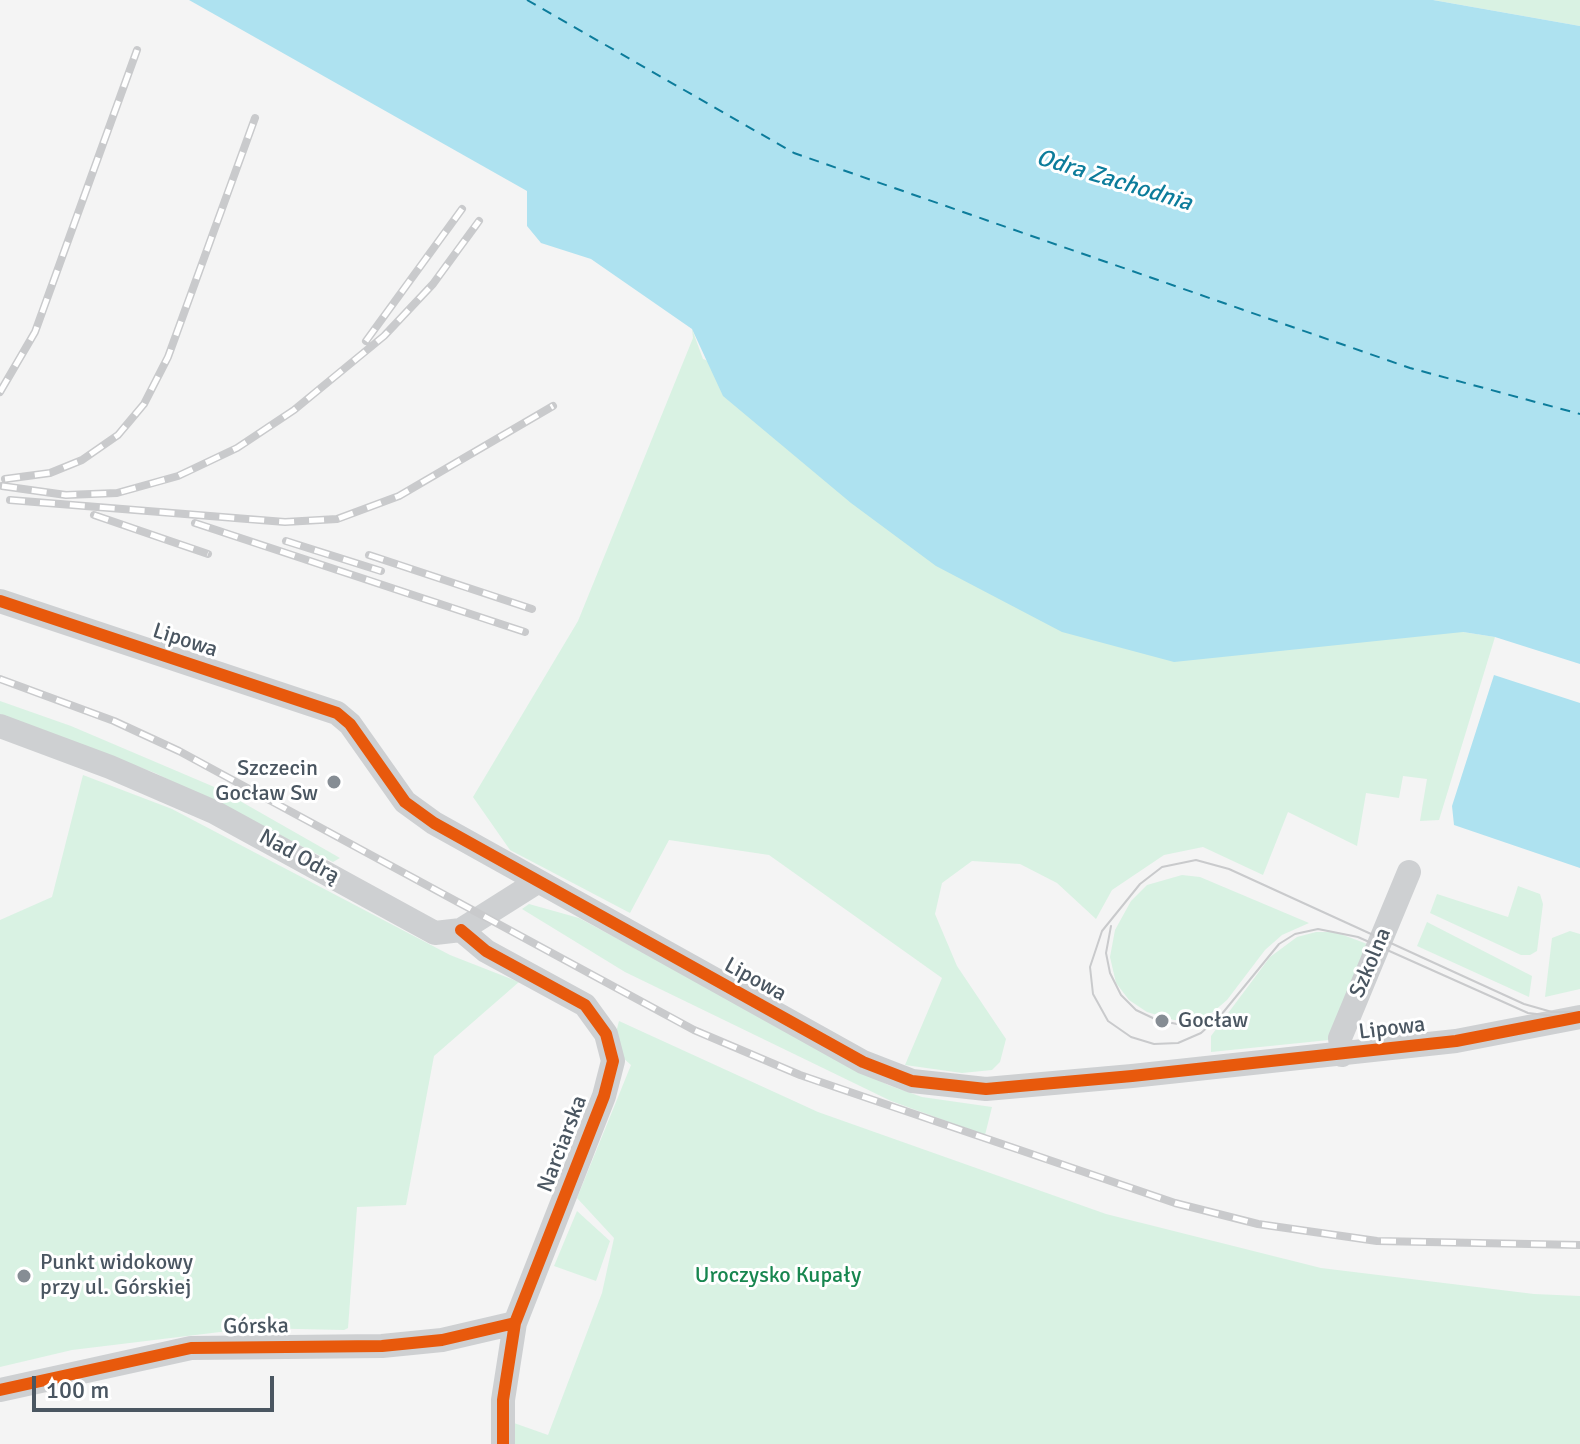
<!DOCTYPE html>
<meta charset="utf-8">
<style>
body{margin:0}
#map{position:relative;width:1580px;height:1444px;overflow:hidden;background:#f4f4f4;font-family:Signika,sans-serif}
canvas{display:block}
.scale{position:absolute;left:32px;top:1376px;width:242px;height:36px;box-sizing:border-box;border:4px solid #4a5661;border-top:0;padding-left:10px;font-size:24px;line-height:28px;white-space:nowrap;color:#4a5661;-webkit-text-stroke:6px #fff;paint-order:stroke}
</style>
<div id="map">
<canvas width="1580" height="1444"></canvas>
<div class="scale">100 m</div>
</div>
<script>
const context = document.querySelector('canvas').getContext('2d');
context.lineJoin = 'round';
function paint(path, color) { context.fillStyle = color; context.fill(path, 'evenodd'); }
const poly = rows => new Path2D(rows.map(r => 'M' + r).join(''));
function strokePath(path, color, width, dash) { context.strokeStyle = color; context.lineWidth = width; context.lineCap = dash ? 'butt' : 'round'; context.setLineDash(dash || []); context.stroke(path); }
function drawText(font, color, halo, rows, align = 'center') {
  context.font = font + ' Signika,sans-serif'; context.lineWidth = 6; context.setLineDash([]); context.textBaseline = 'middle'; context.strokeStyle = halo; context.fillStyle = color; for (const [text, x, y, turn = 0] of rows) {
    context.save(); context.translate(x, y); context.rotate((+turn || 0) * Math.PI / 180); context.textAlign = isNaN(turn) ? turn : align; if (halo) context.strokeText(text, 0, 0); context.fillText(text, 0, 0); context.restore();
  }
}
const green = poly([
 [1433,0,1580,0,1580,26],
 [692,329,703,359,1463,632,1495,637,1439,820,1420,821,1427,779,1403,776,1399,798,1366,793,1357,846,1288,812,1263,875,1203,847,1164,855,1112,890,1096,919,1057,883,1020,864,972,861,942,883,935,914,957,966,1006,1039,1000,1062,992,1070,962,1073,905,1065,942,978,769,855,669,840,630,913,510,850,473,797,578,621,693,338],
 [0,701,71,726,219,789,340,858,333,862,155,773,0,714],
 [83,775,172,809,450,955,519,982,434,1056,406,1205,357,1207,348,1328,344,1330,253,1328,72,1350,0,1367,0,920,52,897],
 [1182,875,1200,877,1309,923,1282,935,1265,950,1227,1000,1213,1012,1195,1020,1174,1020,1147,1012,1129,1000,1116,983,1110,957,1115,930,1131,901,1147,885],
 [1518,886,1540,894,1543,904,1537,951,1530,955,1521,955,1430,913,1437,894,1508,917],
 [529,904,579,918,888,1085,922,1097,992,1107,985,1135,891,1101,625,972,522,909],
 [1427,922,1532,976,1529,997,1417,946],
 [1570,931,1580,934,1580,989,1545,997,1552,938],
 [1316,932,1335,932,1370,945,1329,1040,1211,1052,1211,1036,1270,957,1297,937],
 [619,1021,818,1112,1106,1214,1321,1268,1534,1294,1580,1296,1580,1444,513,1444,514,1423,548,1435,602,1293,614,1238,577,1198,631,1065,612,1048],
 [577,1211,610,1241,596,1281,554,1266]
]);
const water = poly([
 [189,0,1433,0,1580,26,1580,664,1495,637,1463,632,1174,662,1062,632,936,566,851,503,723,396,692,329,591,259,541,243,527,226,527,191],
 [1494,675,1580,703,1580,868,1454,825,1452,806]
]);
const ferry = poly([
 [527,0,794,153,1410,368,1580,414]
]);
const minor = poly([
 [0,601,337,713,350,724,405,802,434,823,863,1062,912,1081,986,1089,1132,1076,1456,1041,1580,1017],
 [0,726,110,767,214,812,435,933,461,930,537,882],
 [461,930,486,951,585,1005,606,1034,613,1061,604,1096,515,1323,503,1400,503,1444],
 [1342,1055,1340,1038,1409,872],
 [0,1390,191,1348,382,1346,442,1340,515,1323]
]);
const tram = poly([
 [1111,926,1106,953,1110,973,1121,995,1136,1010,1157,1020,1177,1024,1198,1021,1217,1013],
 [1580,1012,1552,1012,1524,1004,1229,869,1196,860,1162,867,1140,884,1102,931,1090,967,1093,994,1108,1021,1131,1037,1154,1044,1178,1043,1201,1033,1221,1015,1279,944,1295,934,1318,929,1358,937,1528,1013,1580,1019]
]);
const rail = poly([
 [366,341,462,209],
 [0,392,35,332,137,50],
 [5,479,50,473,82,460,118,435,144,404,168,357,255,118],
 [2,486,66,495,117,493,178,476,237,448,294,410,384,336,433,284,479,221],
 [10,500,285,522,337,519,399,496,553,406],
 [94,515,208,554],
 [195,523,525,632],
 [286,541,381,571],
 [369,555,532,609],
 [0,679,114,721,179,751,694,1030,800,1075,1175,1203,1258,1224,1377,1241,1580,1245]
]);
const cycleway = poly([
 [0,601,337,713,350,724,405,802,434,823,863,1062,912,1081,986,1089,1132,1076,1456,1041,1580,1017],
 [461,930,486,951,585,1005,606,1034,613,1061,604,1096,515,1323,503,1400,503,1444],
 [0,1390,191,1348,382,1346,442,1340,515,1323]
]);
const markers = [
 [334,782,8,"#868d94"],
 [1162,1021,8,"#868d94"],
 [24,1276,8,"#868d94"]
];
const streetNames = [
 ["Lipowa",185,641,18],
 ["Nad Odrą",299,857,29],
 ["Szkolna",1371,963,-67],
 ["Lipowa",755,980,29],
 ["Lipowa",1392,1029,-7],
 ["Narciarska",563,1144,-69],
 ["Górska",256,1327,-1]
];
const poiNames = [
 ["Szczecin",318,769,"right"],
 ["Gocław Sw",318,794,"right"],
 ["Gocław",1178,1021],
 ["Punkt widokowy",40,1263],
 ["przy ul. Górskiej",40,1288]
];
const parkNames = [
 ["Uroczysko Kupały",778,1276]
];
const waterNames = [
 ["Odra Zachodnia",1114,181,17]
];
paint(green, '#d9f2e3');
paint(water, '#aee2f0');
strokePath(ferry, '#0c7c9b', 2, [10, 8]);
strokePath(minor, '#ced0d2', 24);
strokePath(tram, '#c9cacc', 2);
strokePath(rail, '#c9cacc', 8);
strokePath(rail, '#fff', 5, [15]);
strokePath(cycleway, '#e8590c', 12);
for (const [x, y, r, color] of markers) { const dot = new Path2D(); dot.arc(x, y, r, 0, 2 * Math.PI); context.fillStyle = color; context.fill(dot); strokePath(dot, '#fff', 3); }
drawText('22px', '#4a5661', '#fff', streetNames);
drawText('22px', '#4a5661', '#fff', poiNames, 'left');
drawText('22px', '#17864f', '#fff', parkNames);
drawText('italic 24px', '#0c7c9b', '#fff', waterNames);
</script>
